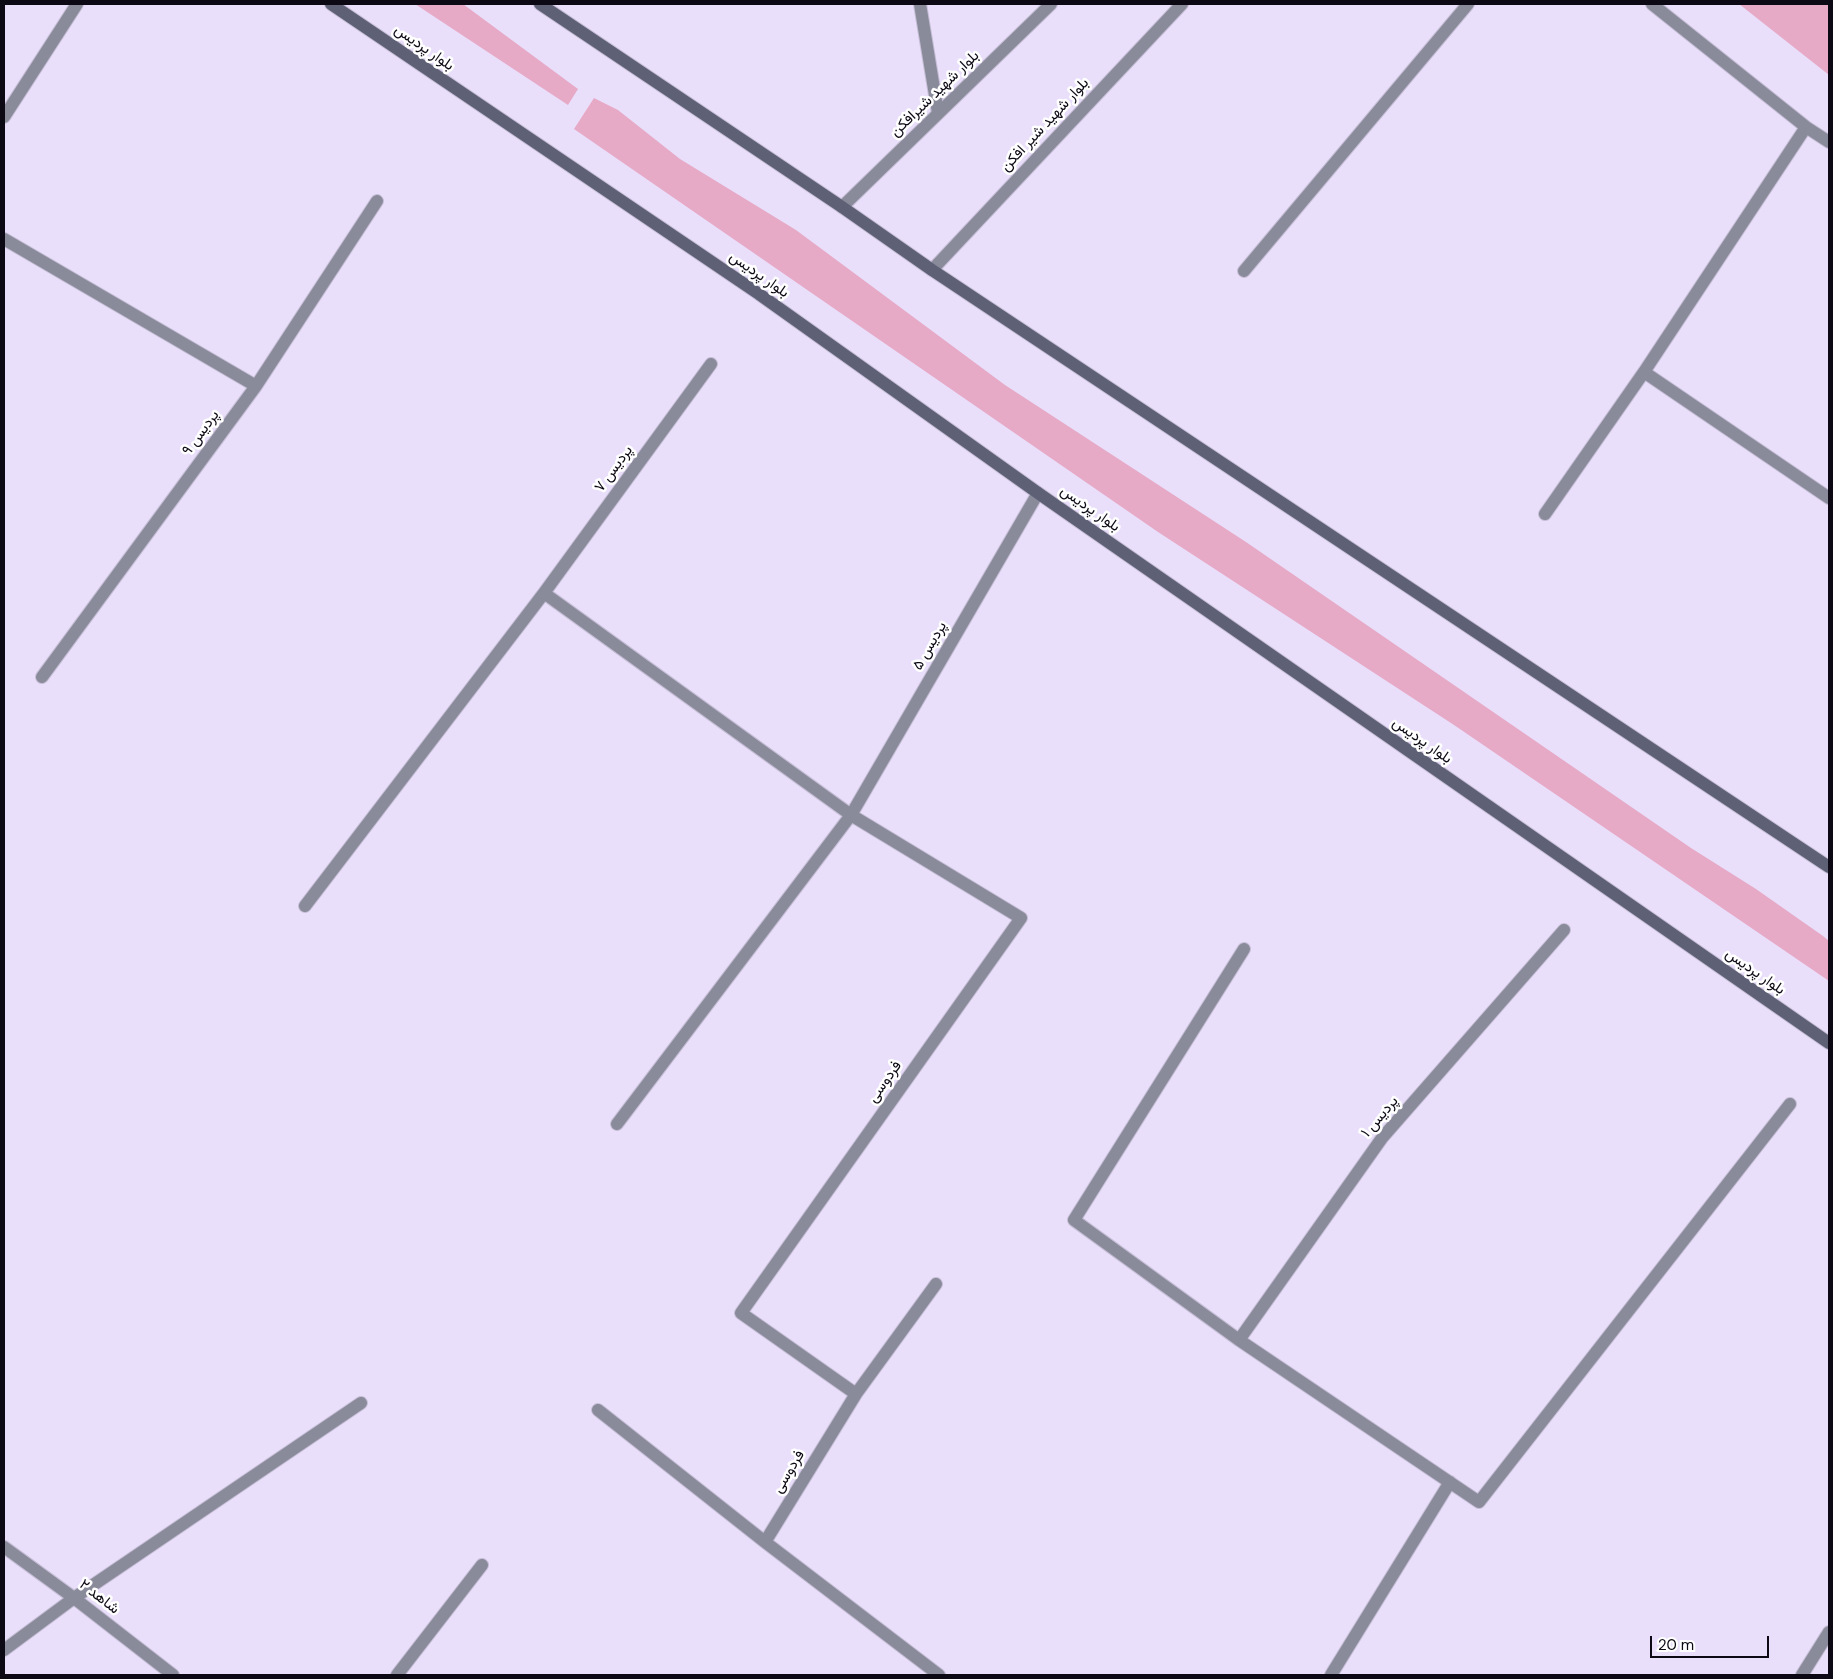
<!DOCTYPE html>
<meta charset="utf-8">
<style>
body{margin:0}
#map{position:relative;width:1833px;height:1679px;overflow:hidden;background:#e9dffb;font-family:"DM Sans",sans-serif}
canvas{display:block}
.frame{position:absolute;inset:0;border:5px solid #0d0914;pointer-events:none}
.scale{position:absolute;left:1650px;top:1636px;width:119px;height:22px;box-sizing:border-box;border:2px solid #0d0914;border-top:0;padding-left:6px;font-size:15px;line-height:18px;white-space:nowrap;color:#0d0914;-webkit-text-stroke:4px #fff;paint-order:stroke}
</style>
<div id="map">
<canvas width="1833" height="1679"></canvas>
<div class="frame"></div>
<div class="scale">20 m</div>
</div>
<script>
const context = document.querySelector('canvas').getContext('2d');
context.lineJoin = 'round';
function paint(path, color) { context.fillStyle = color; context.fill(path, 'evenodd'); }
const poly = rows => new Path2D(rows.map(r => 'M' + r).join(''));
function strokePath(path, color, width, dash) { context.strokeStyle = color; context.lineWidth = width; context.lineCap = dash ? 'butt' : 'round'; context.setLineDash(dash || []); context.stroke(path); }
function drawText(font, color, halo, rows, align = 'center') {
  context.font = font + ' "DM Sans",Vazirmatn,sans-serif'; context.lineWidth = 5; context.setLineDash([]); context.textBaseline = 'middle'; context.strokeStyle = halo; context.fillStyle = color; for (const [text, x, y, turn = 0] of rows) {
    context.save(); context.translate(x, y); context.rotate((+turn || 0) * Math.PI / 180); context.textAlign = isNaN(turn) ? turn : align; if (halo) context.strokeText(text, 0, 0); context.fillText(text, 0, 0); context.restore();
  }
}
const green = poly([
 [415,4,463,4,578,89,568,105],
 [1739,4,1829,4,1829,75],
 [594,98,618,110,680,159,796,230,1005,385,1246,542,1691,848,1756,889,1823,936,1829,941,1829,981,1454,725,1158,532,574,129]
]);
const minor = poly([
 [920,4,938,113],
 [1652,4,1806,127,1829,142],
 [4,117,77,4],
 [4,239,256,386],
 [1244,271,1468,4],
 [1644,372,1829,498],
 [1545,514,1644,372,1806,127],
 [544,593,851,815,1021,918,741,1313,856,1394],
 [42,677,256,386,377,201],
 [305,906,544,593,711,364],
 [1244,949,1074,1220,1239,1340,1479,1502,1790,1104],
 [617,1124,851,815,1038,493],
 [1239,1340,1382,1138,1564,930],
 [598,1410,765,1542,939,1675],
 [765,1542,856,1394,936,1284],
 [4,1547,74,1598,173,1675],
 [4,1650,74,1598,361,1403],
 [397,1675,482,1565],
 [1331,1675,1450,1482]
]);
const tertiary = poly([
 [842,207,1051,4],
 [932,270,1182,4],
 [1802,1675,1829,1632]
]);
const secondary = poly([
 [331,4,759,294,1038,493,1829,1043],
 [540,4,842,207,932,270,1829,867]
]);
const streetNames = [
 ["بلوار پردیس",424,48,35],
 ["بلوار شهید شیرافکن",935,94,-44],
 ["بلوار شهید شیر افکن",1045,125,-47],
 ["بلوار پردیس",759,275,35],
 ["پردیس ۹",201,433,-54],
 ["پردیس ۷",614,469,-54],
 ["بلوار پردیس",1090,509,35],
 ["پردیس ۵",930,646,-60],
 ["بلوار پردیس",1422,741,35],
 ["بلوار پردیس",1755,972,35],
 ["فردوسی",885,1082,-55],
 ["پردیس ۱",1380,1117,-50],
 ["فردوسی",789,1472,-59],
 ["شاهد ۲",99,1597,38]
];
paint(green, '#e6aac7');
strokePath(minor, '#c6bdd6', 14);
strokePath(tertiary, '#c6bdd6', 14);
strokePath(secondary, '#c6bdd6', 14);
strokePath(minor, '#898b9a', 12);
strokePath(tertiary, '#898b9a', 12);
strokePath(secondary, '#5e6176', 12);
drawText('15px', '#0d0914', '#fff', streetNames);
</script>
